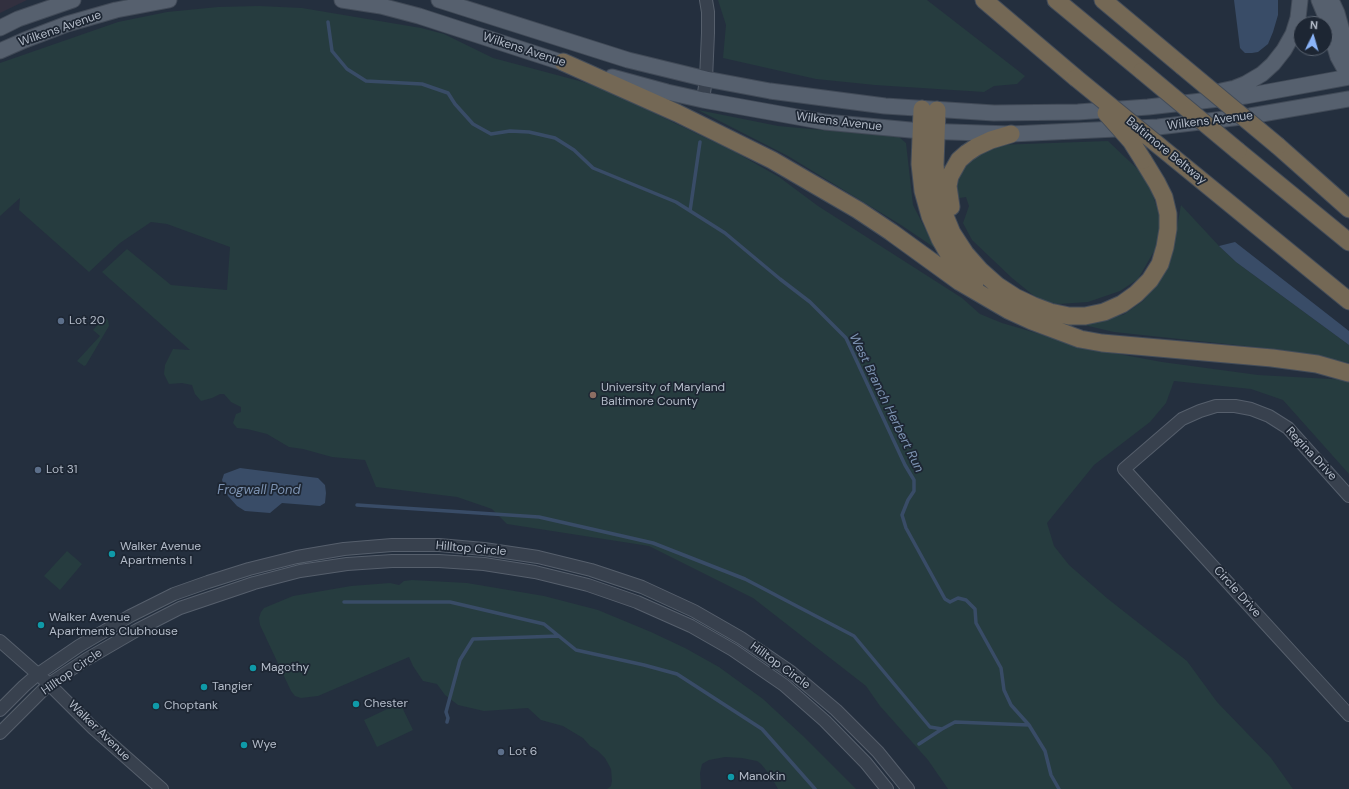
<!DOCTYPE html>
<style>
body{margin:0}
#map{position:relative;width:1349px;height:789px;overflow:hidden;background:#242f3e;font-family:"DM Sans",sans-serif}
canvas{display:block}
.north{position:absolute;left:1293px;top:16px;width:40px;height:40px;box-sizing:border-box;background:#1d2633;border:1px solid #59626f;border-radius:50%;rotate:5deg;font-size:11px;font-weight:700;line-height:16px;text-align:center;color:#b4bcc9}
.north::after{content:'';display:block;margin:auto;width:14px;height:18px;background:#8ab4f8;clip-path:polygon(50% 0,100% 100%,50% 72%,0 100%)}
</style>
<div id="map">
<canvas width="1349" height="789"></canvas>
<div class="north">N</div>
</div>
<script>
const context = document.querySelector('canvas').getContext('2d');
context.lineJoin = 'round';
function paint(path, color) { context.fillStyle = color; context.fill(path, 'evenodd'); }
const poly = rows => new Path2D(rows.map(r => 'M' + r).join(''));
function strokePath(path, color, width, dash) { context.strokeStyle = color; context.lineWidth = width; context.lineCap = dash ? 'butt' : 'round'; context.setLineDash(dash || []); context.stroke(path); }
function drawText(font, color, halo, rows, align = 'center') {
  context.font = font + ' "DM Sans",sans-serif'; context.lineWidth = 3.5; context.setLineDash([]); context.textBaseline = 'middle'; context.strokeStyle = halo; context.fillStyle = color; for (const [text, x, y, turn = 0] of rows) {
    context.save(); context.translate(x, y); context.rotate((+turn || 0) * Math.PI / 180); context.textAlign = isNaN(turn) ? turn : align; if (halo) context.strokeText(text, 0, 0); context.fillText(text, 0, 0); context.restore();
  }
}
const medical = poly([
 [0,0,27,0,0,13]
]);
const green = poly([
 [718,0,927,0,1025,76,1017,84,994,86,984,92,875,85,816,79,723,58,726,25],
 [259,6,302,8,421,28,444,34,493,58,583,82,604,89,735,152,779,177,818,206,962,298,980,314,1002,323,1091,349,1162,362,1258,375,1349,380,1349,474,1283,400,1251,389,1174,381,1166,403,1150,422,1094,465,1047,523,1054,546,1069,565,1108,599,1187,661,1217,702,1271,758,1293,789,948,789,928,760,880,706,866,686,753,598,649,546,507,524,492,509,457,497,376,487,365,460,332,457,303,449,289,447,267,434,247,429,237,428,233,423,236,414,241,412,241,407,231,402,224,394,220,394,212,398,201,401,195,394,192,385,182,383,169,384,164,374,165,365,173,349,190,350,102,272,127,249,171,285,227,290,230,247,167,224,151,222,120,243,89,272,19,210,20,198,0,216,0,63,118,22,167,12,218,7],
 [698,110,778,126,899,137,906,143,913,205,935,248,901,225,788,156],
 [1108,141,1147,178,1161,220,1157,246,1138,279,1120,291,1088,302,1058,304,1039,300,1012,278,972,240,963,223,969,206,966,197,953,199,957,175,974,154,996,145],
 [1181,205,1219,246,1236,262,1349,345,1349,363,1283,350,1114,332,1041,315,1076,321,1123,315,1143,301,1164,274,1177,227],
 [105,317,108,320,109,326,86,365,84,366,77,361,100,336,93,330],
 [67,551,82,564,60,590,44,576],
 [412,580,467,583,544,596,598,610,651,632,685,648,719,667,763,699,803,736,856,789,778,789,770,775,761,764,757,761,742,758,725,757,709,760,702,764,700,773,701,789,607,789,611,786,612,781,611,769,605,758,598,751,590,746,583,738,563,726,541,720,528,708,484,711,458,705,445,695,437,684,423,681,413,666,409,657,318,696,301,698,295,696,291,691,260,625,259,618,261,612,264,608,293,596,351,586,390,583,399,585,404,581],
 [400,703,413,730,377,747,364,720]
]);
const water = poly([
 [1234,0,1278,0,1278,15,1273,32,1268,44,1258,52,1252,53,1245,53,1240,48],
 [1235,242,1349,331,1349,345,1236,262,1219,246],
 [240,468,318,478,325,485,326,493,325,503,320,506,282,503,270,513,245,511,237,506,228,496,222,480,224,474]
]);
const stream = poly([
 [328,22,332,51,347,69,366,81,422,84,448,93,455,104,473,124,491,134,510,131,529,132,555,138,574,150,593,168,676,202,725,233,780,279,810,302,846,338,905,465,914,480,914,491,908,500,902,515,906,528,945,599,950,602,958,598,966,600,975,609,976,623,1001,668,1004,690,1011,705,1029,725,1045,751,1051,775,1059,789],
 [690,211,700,142],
 [357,505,539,517,653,543,745,579,854,636,930,727,942,729,955,722,1029,725],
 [344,602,450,602,544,624,576,650,644,665,677,674,762,729,815,789],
 [447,722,448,718,446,712,460,660,473,639,559,636],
 [919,744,942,729]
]);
const minor = poly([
 [703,100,706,79,708,33,708,12,706,0],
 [1349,496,1288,428,1269,416,1251,409,1235,406,1216,406,1200,411,1182,419,1124,469,1349,715],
 [0,641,49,684,93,728,162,789],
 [0,710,24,686,38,674,79,646,130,616,174,594,208,582,249,569,297,557,344,549,392,545,439,545,484,549,538,557,591,570,642,587,694,611,741,638,791,672,836,710,878,752,908,789],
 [0,733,49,684,87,659,137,630,180,608,254,583,300,571,347,564,392,561,439,561,484,564,535,572,588,585,637,602,691,626,733,650,784,685,825,721,866,763,887,789]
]);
const major = poly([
 [342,0,381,6,419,16,573,66],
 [439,0,628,60,706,79,770,91,885,106,994,113,1078,112,1148,107,1246,96,1349,77],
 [1319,0,1326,17,1338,57,1349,77],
 [1331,0,1337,13,1349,56,1349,75],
 [0,28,18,19,73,0],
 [0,51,25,40,67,24,116,10,169,0],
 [612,77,667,92,703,100,825,122,921,131,1011,134,1158,127,1250,116,1349,99],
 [1221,91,1235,88,1245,84,1262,74,1273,64,1284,50,1293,34,1298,18,1300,0]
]);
const highway = poly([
 [984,0,1076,78],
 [1056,0,1142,71],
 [1103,0,1182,66],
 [563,62,677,113,772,160,858,210,891,232,960,282,1008,310,1032,321,1080,339,1102,343,1272,358,1317,364,1349,373],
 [922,109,920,164,923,191,930,216,940,239,952,260,975,283],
 [937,110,935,165,937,188,943,211,952,233,965,253,980,270,998,286,1015,297,1034,306,1050,312,1069,316,1085,316,1104,312,1122,304,1136,294,1150,280,1160,264,1165,247,1168,229,1168,214,1164,197,1157,183,1143,160],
 [1278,146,1349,209],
 [1238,151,1349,242],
 [1174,158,1349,301],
 [951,207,948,186,950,176,959,160,967,153,976,147,991,140,1011,134]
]);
const highwayBridge = poly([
 [1182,66,1278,146],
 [1142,71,1238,151],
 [1076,78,1174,158],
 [1106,113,1131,141,1143,160]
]);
const markers = [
 [61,321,4,"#5c6f8a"],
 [593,395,4,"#8d6e63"],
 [38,470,4,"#5c6f8a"],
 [112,554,4,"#0f9aa8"],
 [41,625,4,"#0f9aa8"],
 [253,668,4,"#0f9aa8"],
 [204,687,4,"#0f9aa8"],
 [356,704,4,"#0f9aa8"],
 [156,706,4,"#0f9aa8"],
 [244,745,4,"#0f9aa8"],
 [501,752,4,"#5c6f8a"],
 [731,777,4,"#0f9aa8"]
];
const streetNames = [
 ["Wilkens Avenue",60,29,-19],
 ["Wilkens Avenue",524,50,18],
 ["Wilkens Avenue",1210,121,-7],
 ["Wilkens Avenue",839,122,7],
 ["Baltimore Beltway",1166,151,39],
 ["Regina Drive",1311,454,47],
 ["Hilltop Circle",471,549,5],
 ["Circle Drive",1237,592,48],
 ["Hilltop Circle",780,666,36],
 ["Hilltop Circle",72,672,-35],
 ["Walker Avenue",99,731,44]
];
const poiNames = [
 ["Lot 20",69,321],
 ["University of Maryland",601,388],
 ["Baltimore County",601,402],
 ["Lot 31",46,470],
 ["Walker Avenue",120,547],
 ["Apartments I",120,561],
 ["Walker Avenue",49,618],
 ["Apartments Clubhouse",49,632],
 ["Magothy",261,668],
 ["Tangier",212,687],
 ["Chester",364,704],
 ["Choptank",164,706],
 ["Wye",252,745],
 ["Lot 6",509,752],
 ["Manokin",739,777]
];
const waterNames = [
 ["West Branch Herbert Run",886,403,64],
 ["Frogwall Pond",259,491]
];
paint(medical, '#32303f');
paint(green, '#263c3f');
paint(water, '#394c67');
strokePath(stream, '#394c67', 3.5);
strokePath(minor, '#565f6c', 14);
strokePath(major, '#414a57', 17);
strokePath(highway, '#434c59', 19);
strokePath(minor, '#38414e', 12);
strokePath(major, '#56606e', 15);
strokePath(highway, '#746855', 17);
strokePath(highwayBridge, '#434c59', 19, []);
strokePath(highwayBridge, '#746855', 17);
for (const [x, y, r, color] of markers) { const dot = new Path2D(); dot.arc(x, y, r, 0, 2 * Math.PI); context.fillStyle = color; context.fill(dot); strokePath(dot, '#1d2633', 1.5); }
drawText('12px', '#b4bcc9', '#1d2633', streetNames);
drawText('12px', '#b4bcc9', '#1d2633', poiNames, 'left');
drawText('italic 13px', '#7c92b1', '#1d2633', waterNames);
</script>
